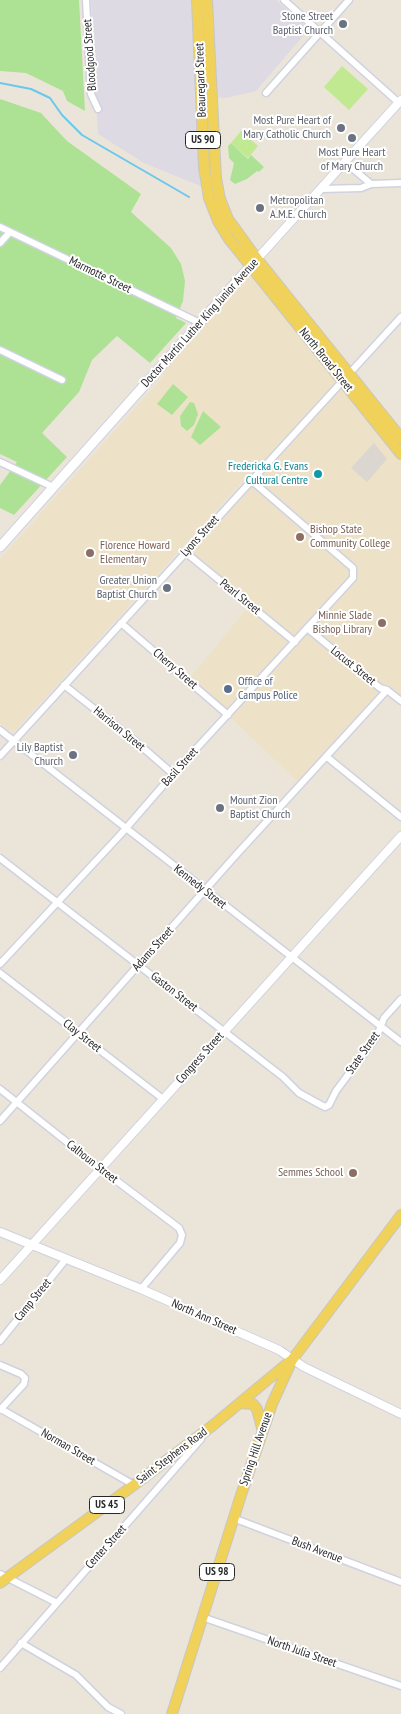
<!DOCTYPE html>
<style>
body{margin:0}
canvas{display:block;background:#ebe4d9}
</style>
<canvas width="401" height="1714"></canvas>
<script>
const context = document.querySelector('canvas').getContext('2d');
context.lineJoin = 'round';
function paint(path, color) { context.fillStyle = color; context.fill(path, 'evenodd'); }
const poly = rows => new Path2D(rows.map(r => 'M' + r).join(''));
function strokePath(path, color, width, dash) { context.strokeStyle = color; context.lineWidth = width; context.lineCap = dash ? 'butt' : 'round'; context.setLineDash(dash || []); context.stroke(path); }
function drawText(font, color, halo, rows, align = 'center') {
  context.font = font + ' "PT Sans Narrow",sans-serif'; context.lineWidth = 4; context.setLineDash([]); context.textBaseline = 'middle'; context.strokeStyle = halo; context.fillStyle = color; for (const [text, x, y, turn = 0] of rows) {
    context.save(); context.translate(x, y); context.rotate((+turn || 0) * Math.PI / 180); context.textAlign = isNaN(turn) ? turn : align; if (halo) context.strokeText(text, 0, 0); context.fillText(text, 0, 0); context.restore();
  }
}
const industrial = poly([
 [91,0,276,0,309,29,256,91,225,98,198,96,203,187,144,163,98,134]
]);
const education = poly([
 [251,266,401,454,401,701,387,690,301,785,228,715,188,680,250,605,185,552,265,464,261,461,13,733,0,723,0,559,164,376,158,370]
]);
const green = poly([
 [0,0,79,0,85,111,67,101,63,91,26,73,0,71],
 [0,99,41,113,67,141,141,194,131,212,171,248,181,264,185,281,183,301,176,318,186,323,150,363,117,336,92,360,79,392,42,433,67,457,14,515,0,508,0,485,17,462,0,454],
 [231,143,248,159,251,155,264,167,259,172,257,171,247,179,235,184,230,180,234,163,229,158,228,146],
 [173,384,188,397,172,415,157,404],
 [190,402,194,403,198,414,194,425,187,431,181,426,180,416],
 [203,411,221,427,200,445,191,437]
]);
const pitch = poly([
 [342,66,368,89,349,110,324,87],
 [241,131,258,146,248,158,231,143]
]);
const plaza = poly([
 [374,443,387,459,367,482,351,468]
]);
const stream = poly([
 [0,83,31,89,50,98,62,115,82,135,189,197]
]);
const minor = poly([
 [86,0,91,94,98,109],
 [284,0,399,103,401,103],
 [266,93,349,0],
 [345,162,371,184,401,183],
 [320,189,361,188,371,184],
 [0,227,200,323],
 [0,243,10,232],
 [0,350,62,380],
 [0,462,53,487],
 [185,552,295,642],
 [121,623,228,715],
 [307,628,380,688,387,690,401,701],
 [64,685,134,740,173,774],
 [0,730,401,1042],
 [0,756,401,317],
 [327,757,401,817],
 [0,858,283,1077,299,1093,321,1105,325,1107,329,1105,336,1091,377,1036,384,1018,401,999],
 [0,964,121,834,173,774,353,578,353,568,251,480],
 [0,973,163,1099],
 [0,1089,101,1169,179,1228,182,1235,180,1243,141,1289],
 [0,1121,236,855,387,690],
 [0,1341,66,1259],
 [0,1365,21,1374,25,1378,24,1384,0,1410],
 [1,1409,134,1485],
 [233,1518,401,1582],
 [0,1574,57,1603],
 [202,1617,401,1686],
 [21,1643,76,1675,108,1707,121,1714],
 [0,1668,201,1439]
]);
const tertiary = poly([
 [257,259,401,100],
 [0,1232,141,1289,279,1350,304,1367,401,1414],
 [0,1280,401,836]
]);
const secondary = poly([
 [0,547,255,261]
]);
const primary = poly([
 [197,0,204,167,209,198,218,221,229,239,401,454],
 [207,0,216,178,220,199,228,219,257,259,401,438],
 [240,1403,253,1404,257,1409,262,1428],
 [0,1583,134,1485,212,1426,289,1362],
 [172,1714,241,1495,272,1404,292,1360,401,1215]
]);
const markers = [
 [343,24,5,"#6b7280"],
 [341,128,5,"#6b7280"],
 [352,138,5,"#6b7280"],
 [260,208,5,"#6b7280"],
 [318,474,5,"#0f9aa8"],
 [300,537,5,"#8d6e63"],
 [90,553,5,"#8d6e63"],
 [167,588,5,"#6b7280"],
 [382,623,5,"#8d6e63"],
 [228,689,5,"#5c6f8a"],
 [73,755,5,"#6b7280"],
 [220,808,5,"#6b7280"],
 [353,1173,5,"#8d6e63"]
];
const shields = [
 [203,140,35],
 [107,1505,35],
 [217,1572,35]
];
const shieldNames = [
 ["US 90",203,140],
 ["US 45",107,1505],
 ["US 98",217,1572]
];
const worshipNames = [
 ["Stone Street",333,17],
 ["Baptist Church",333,31],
 ["Most Pure Heart of",331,121],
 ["Mary Catholic Church",331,135],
 ["Most Pure Heart",352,153,"center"],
 ["of Mary Church",352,167,"center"],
 ["Metropolitan",270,201,"left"],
 ["A.M.E. Church",270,215,"left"],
 ["Greater Union",157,581],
 ["Baptist Church",157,595],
 ["Lily Baptist",63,748],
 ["Church",63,762],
 ["Mount Zion",230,801,"left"],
 ["Baptist Church",230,815,"left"]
];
const streetNames = [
 ["Bloodgood Street",90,55,-94],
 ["Beauregard Street",201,80,-92],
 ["Marmotte Street",100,275,26],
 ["Doctor Martin Luther King Junior Avenue",200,323,-48],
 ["North Broad Street",326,360,51],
 ["Lyons Street",200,536,-48],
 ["Pearl Street",240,597,39],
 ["Locust Street",353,666,39],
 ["Cherry Street",175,669,41],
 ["Harrison Street",119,729,39],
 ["Basil Street",180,767,-48],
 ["Kennedy Street",200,887,38],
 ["Adams Street",153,949,-48],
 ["Gaston Street",174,992,38],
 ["Clay Street",82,1036,38],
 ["State Street",363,1053,-55],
 ["Congress Street",200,1058,-48],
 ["Calhoun Street",92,1162,38],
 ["Camp Street",33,1300,-51],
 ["North Ann Street",204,1317,24],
 ["Norman Street",68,1447,30],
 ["Spring Hill Avenue",256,1449,-71],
 ["Saint Stephens Road",172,1456,-37],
 ["Center Street",106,1547,-48],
 ["Bush Avenue",317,1550,21],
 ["North Julia Street",302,1652,19]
];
const cultureNames = [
 ["Fredericka G. Evans",308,467],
 ["Cultural Centre",308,481]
];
const educationNames = [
 ["Bishop State",310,530],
 ["Community College",310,544],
 ["Florence Howard",100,546],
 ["Elementary",100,560],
 ["Minnie Slade",372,616,"right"],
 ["Bishop Library",372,630,"right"],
 ["Semmes School",343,1173,"right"]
];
const serviceNames = [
 ["Office of",238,682],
 ["Campus Police",238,696]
];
paint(industrial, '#dddae3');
paint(education, '#ede2c8');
paint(green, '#ade295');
paint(pitch, '#c1e991');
paint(plaza, '#dbd7d0');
strokePath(stream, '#6bc7ee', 2);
strokePath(minor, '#cfd2e1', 9);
strokePath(tertiary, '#cfd2e1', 10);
strokePath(secondary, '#cfd2e1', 11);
strokePath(primary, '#c7c7c7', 12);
strokePath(minor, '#fff', 6);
strokePath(tertiary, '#fff', 8);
strokePath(secondary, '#fff', 9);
strokePath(primary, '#f0d159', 10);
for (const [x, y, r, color] of markers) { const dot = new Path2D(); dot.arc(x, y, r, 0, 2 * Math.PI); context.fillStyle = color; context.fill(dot); strokePath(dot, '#fff', 2); }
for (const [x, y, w] of shields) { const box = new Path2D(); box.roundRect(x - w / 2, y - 8.5, w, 17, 4); context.fillStyle = '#fff'; context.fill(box); strokePath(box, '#282828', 1); }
drawText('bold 11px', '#282828', null, shieldNames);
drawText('12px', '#5b616d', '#fff', worshipNames, 'right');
drawText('12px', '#282828', '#fff', streetNames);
drawText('12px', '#0d838f', '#fff', cultureNames, 'right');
drawText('12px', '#785e54', '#fff', educationNames, 'left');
drawText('12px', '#4e5e75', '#fff', serviceNames, 'left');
</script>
